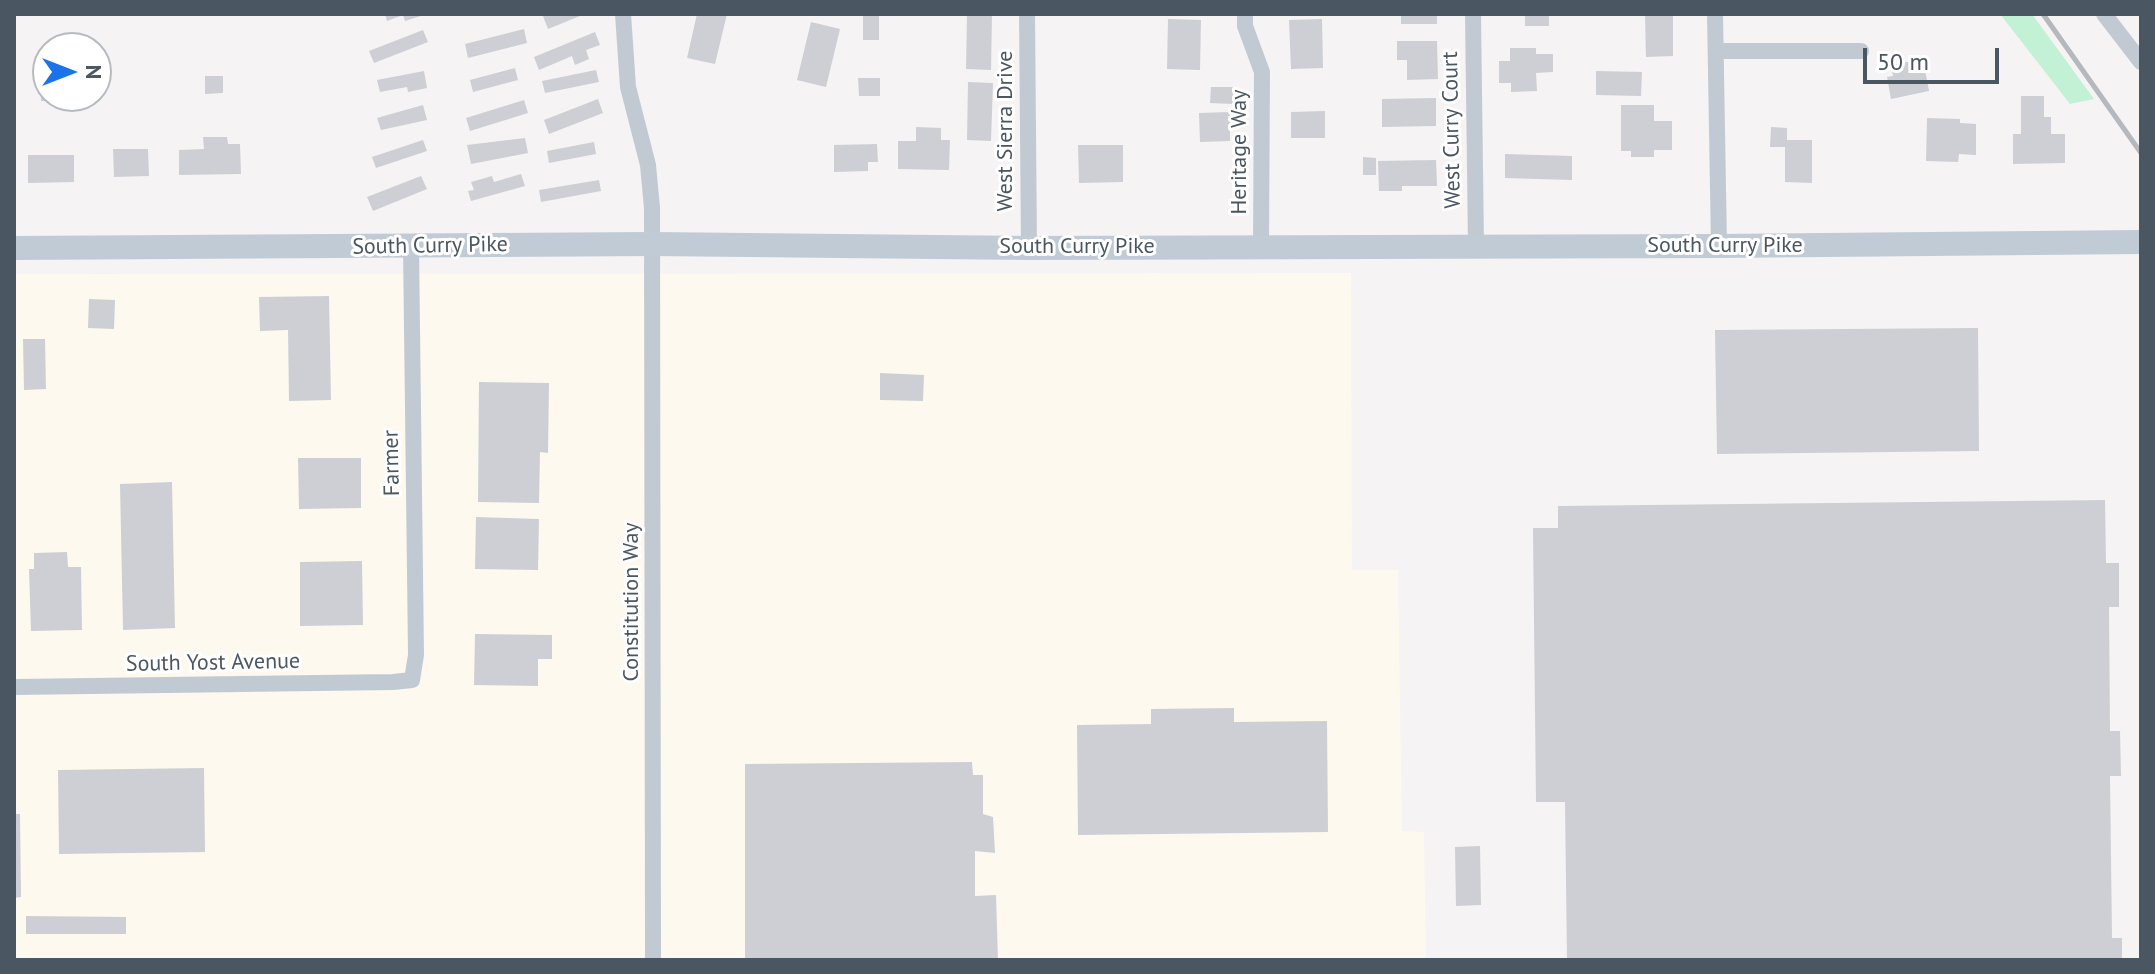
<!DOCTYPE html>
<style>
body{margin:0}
#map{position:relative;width:2155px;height:974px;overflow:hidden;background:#f5f3f3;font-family:"PT Sans",sans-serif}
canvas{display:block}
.frame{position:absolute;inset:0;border:16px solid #4a5661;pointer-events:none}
.north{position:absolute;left:32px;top:32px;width:80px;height:80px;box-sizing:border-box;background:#fff;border:2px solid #b7bbc0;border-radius:50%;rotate:90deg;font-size:22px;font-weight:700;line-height:32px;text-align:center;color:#4a5661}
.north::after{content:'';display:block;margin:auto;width:28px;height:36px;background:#1a73e8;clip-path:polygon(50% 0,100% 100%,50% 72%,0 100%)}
.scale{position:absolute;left:1863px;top:48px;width:136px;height:36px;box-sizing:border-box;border:4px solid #4a5661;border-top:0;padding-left:10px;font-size:24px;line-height:28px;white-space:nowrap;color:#4a5661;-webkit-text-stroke:6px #fff;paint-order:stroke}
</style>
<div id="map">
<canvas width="2155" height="974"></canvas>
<div class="frame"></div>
<div class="north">N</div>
<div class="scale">50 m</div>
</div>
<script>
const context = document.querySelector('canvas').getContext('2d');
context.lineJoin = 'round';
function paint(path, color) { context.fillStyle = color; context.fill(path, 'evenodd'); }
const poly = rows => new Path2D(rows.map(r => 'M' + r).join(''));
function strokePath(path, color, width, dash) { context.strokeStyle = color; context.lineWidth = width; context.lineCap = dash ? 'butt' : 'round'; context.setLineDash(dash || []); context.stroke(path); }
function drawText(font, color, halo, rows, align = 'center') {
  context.font = font + ' "PT Sans",sans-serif'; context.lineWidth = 6; context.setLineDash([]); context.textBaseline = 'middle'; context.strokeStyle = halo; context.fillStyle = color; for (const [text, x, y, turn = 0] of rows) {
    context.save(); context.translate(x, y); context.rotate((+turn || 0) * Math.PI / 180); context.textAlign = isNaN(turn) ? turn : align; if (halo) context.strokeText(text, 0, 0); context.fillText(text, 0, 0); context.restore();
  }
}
const commercial = poly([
 [1351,273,1352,570,1398,570,1402,831,1424,832,1426,960,14,960,14,274]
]);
const green = poly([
 [2000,14,2032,14,2094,99,2070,104]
]);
const building = poly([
 [385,14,423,14,424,15,405,21,403,15,387,21],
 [549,14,585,14,548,29,543,16],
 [697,14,727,14,715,64,687,58],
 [879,14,879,40,863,40,863,15],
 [967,14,992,14,991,70,966,69],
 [1401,14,1437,14,1437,24,1401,24],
 [1525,14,1549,14,1549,26,1525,26],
 [1645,14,1673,14,1673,56,1646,57],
 [1168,19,1201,20,1200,70,1167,69],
 [1322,19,1323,68,1291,69,1289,20],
 [811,22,840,29,826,87,797,80],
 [524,29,527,43,468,58,465,44],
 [423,30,428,42,374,63,369,51],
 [595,32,600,45,586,50,589,59,575,65,572,56,539,70,534,57],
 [1397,41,1437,41,1438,79,1407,80,1407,60,1397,60],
 [1510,48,1536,48,1536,54,1553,54,1553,72,1536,73,1537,91,1511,92,1511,83,1499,83,1499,61,1510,61],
 [42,53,48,53,48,96,68,96,68,101,41,101],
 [1923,59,1929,91,1891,99,1887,77,1893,76,1891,65],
 [515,68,518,80,473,92,470,80],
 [596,70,599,82,545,93,542,81],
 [424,71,427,88,408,92,407,87,380,92,377,80],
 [1596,71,1642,72,1641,96,1596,95],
 [205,76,223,76,223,93,205,94],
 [858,78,880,78,880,96,859,96],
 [968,82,993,83,991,141,967,140],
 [1211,87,1233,87,1233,104,1210,103],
 [2021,96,2044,96,2044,117,2051,117,2051,134,2065,134,2065,163,2013,164,2013,134,2021,134],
 [1436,98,1436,126,1382,127,1382,99],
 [598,99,603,113,549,134,544,120],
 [524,100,528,113,470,131,466,118],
 [423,105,427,120,381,130,377,118],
 [1621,105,1654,105,1654,121,1672,121,1672,150,1654,150,1654,157,1631,157,1631,151,1621,151],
 [1325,111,1325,138,1291,138,1291,112],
 [1230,112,1230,141,1200,142,1199,113],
 [1927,118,1960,119,1960,123,1976,124,1976,155,1959,154,1958,162,1926,161],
 [916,127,941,128,941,140,950,140,949,170,898,169,898,141,916,141],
 [1771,127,1787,128,1787,140,1812,140,1812,183,1785,182,1785,147,1770,147],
 [203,137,227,137,228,144,240,144,241,174,179,175,179,150,204,149],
 [525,138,528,153,471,164,467,145],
 [423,140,427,151,376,168,372,157],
 [594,142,596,154,549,163,547,151],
 [877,144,878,162,868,162,868,171,834,172,834,145],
 [1078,145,1123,145,1123,182,1079,183],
 [113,149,148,149,149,176,114,177],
 [1505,154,1572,156,1572,180,1505,178],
 [28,155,74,155,74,182,28,183],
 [1363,157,1376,158,1376,175,1363,175],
 [1436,160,1437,186,1402,186,1402,191,1379,191,1378,161],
 [521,174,525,186,471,201,468,191,474,190,471,182,492,176,494,182],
 [421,176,427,189,373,211,367,197],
 [599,180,601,191,541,202,539,190],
 [329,296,331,400,289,401,288,330,260,331,259,297],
 [89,299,115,300,114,329,88,328],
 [1978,328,1979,451,1717,454,1715,330],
 [23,339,45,339,46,389,24,390],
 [880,373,924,375,923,401,880,400],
 [479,382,549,383,548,453,540,452,539,503,478,502],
 [298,458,361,458,361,508,299,509],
 [172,482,175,628,123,630,120,484],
 [2105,500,2106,563,2119,563,2119,607,2109,607,2110,731,2120,731,2121,776,2110,776,2112,938,2122,938,2122,960,1567,960,1565,802,1536,802,1533,528,1558,528,1558,506],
 [476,517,539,519,538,570,475,569],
 [67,552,68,567,81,567,82,630,31,631,29,569,34,569,34,553],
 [362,561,363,625,300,626,300,562],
 [475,634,552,635,552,659,538,659,538,686,474,685],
 [1234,708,1234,722,1327,721,1328,832,1078,835,1077,725,1151,724,1151,709],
 [972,762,973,775,983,775,983,814,993,817,995,853,975,851,975,896,996,895,998,960,745,960,745,764],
 [204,768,205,852,59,854,58,770],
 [14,814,20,814,21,897,14,898],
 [1480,846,1481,905,1456,906,1455,847],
 [26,916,126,917,126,934,26,934]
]);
const minor = poly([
 [623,14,628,87,648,165,652,208,653,960],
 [1027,14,1029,248],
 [1245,14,1245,26,1262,72,1261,246],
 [1473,14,1476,246],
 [1715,14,1719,246],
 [2104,14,2141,62],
 [1716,51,1861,51],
 [14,687,393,682,412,680,416,655,411,246]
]);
const secondary = poly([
 [14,248,653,244,1029,248,1719,246,2141,242]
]);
const rail = poly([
 [2043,14,2141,153]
]);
const streetNames = [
 ["West Curry Court",1452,130,-91],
 ["West Sierra Drive",1006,131,-90],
 ["Heritage Way",1240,152,-90],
 ["South Curry Pike",430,246,-1],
 ["South Curry Pike",1725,246],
 ["South Curry Pike",1077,247],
 ["Farmer",392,463,-91],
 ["Constitution Way",632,602,-90],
 ["South Yost Avenue",213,663,-1]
];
paint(commercial, '#fdf9ef');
paint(green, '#c3f1d5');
paint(building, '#cdcfd5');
strokePath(minor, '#c1cad2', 16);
strokePath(secondary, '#c1cbd6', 24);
strokePath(rail, '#b5b8bd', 5);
drawText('22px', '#4a5661', '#fff', streetNames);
</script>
